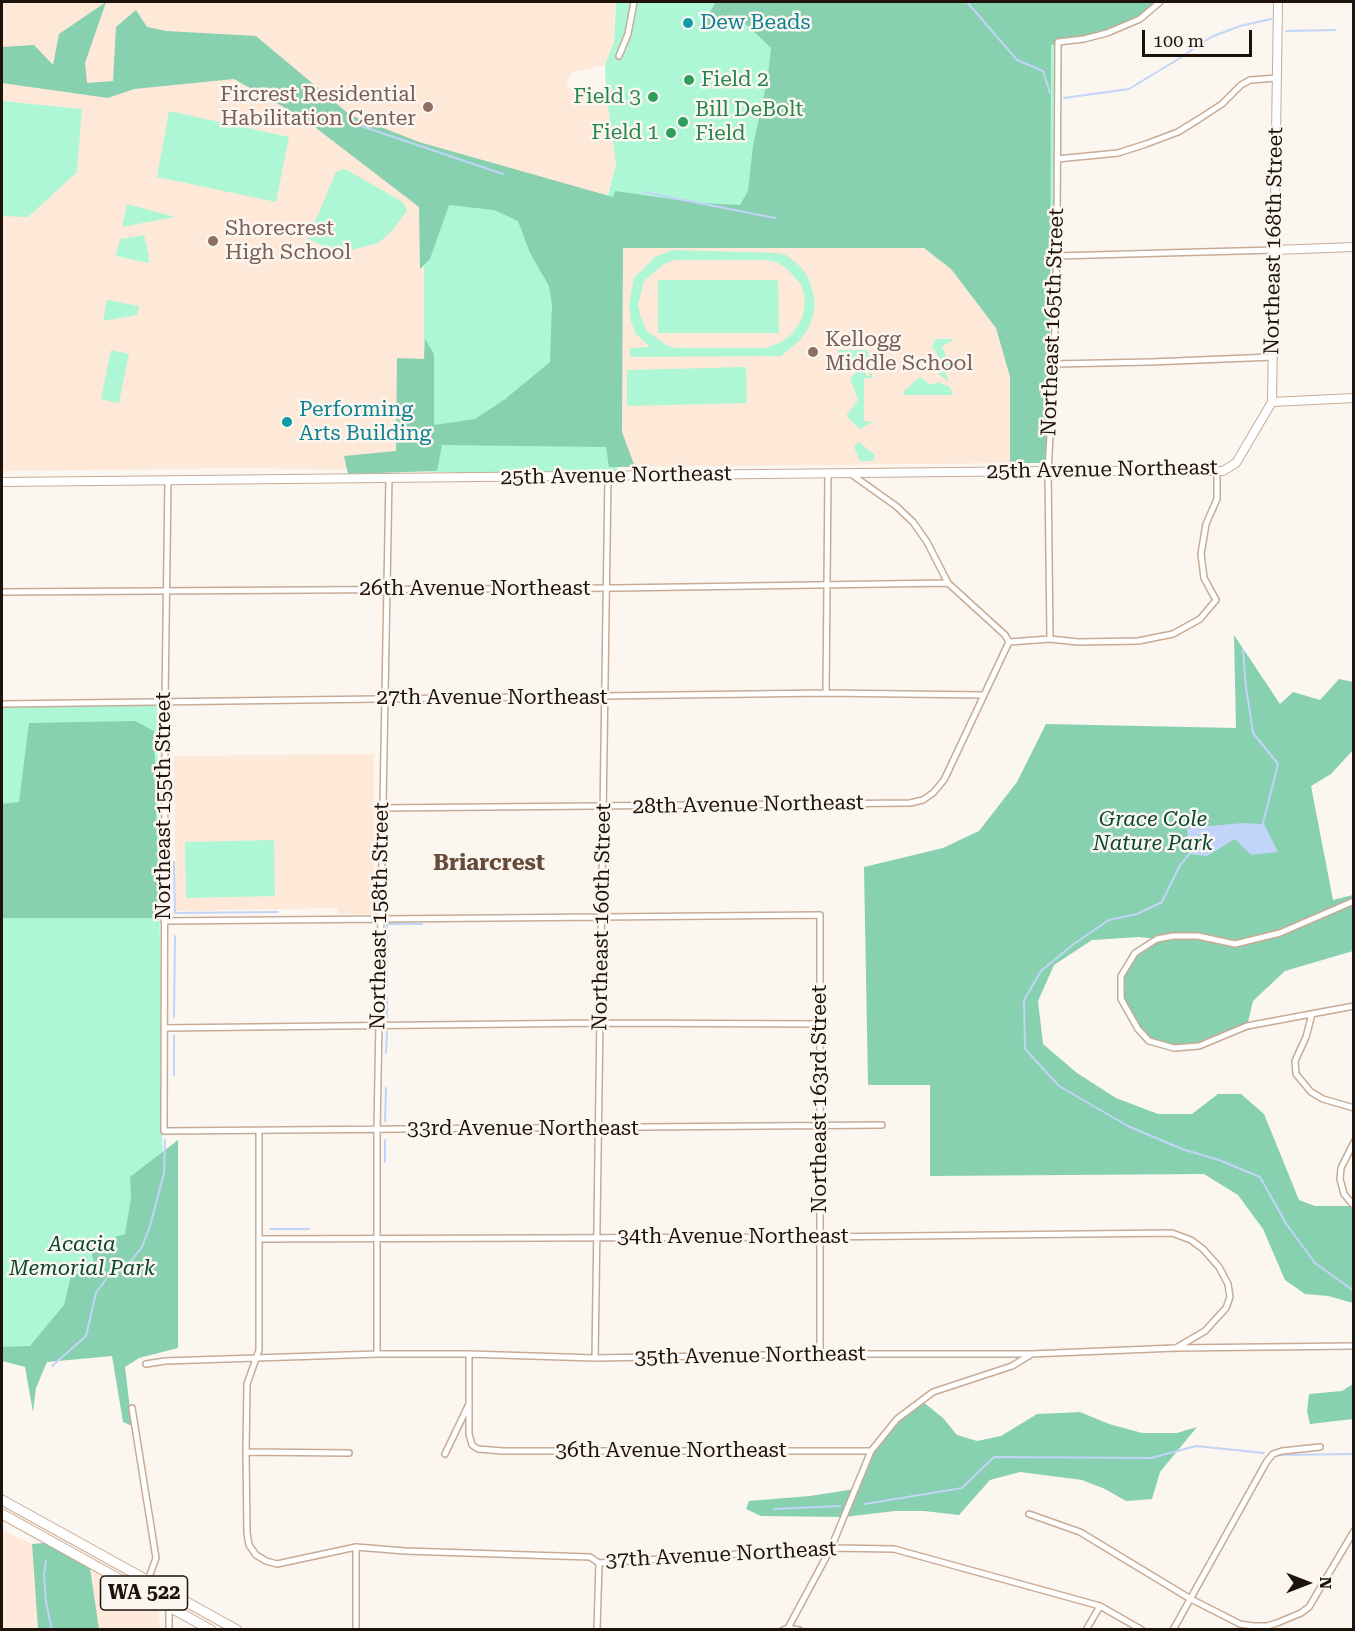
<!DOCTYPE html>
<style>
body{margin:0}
#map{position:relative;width:1355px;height:1631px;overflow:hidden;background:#fcf6f1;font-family:"Roboto Serif",serif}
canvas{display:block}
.frame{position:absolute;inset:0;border:3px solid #1d130b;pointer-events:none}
.north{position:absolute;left:1277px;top:1553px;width:60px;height:60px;-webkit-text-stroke:4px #fcf6f1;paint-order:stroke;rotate:90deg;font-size:16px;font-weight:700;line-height:24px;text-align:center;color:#1d130b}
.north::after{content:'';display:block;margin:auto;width:21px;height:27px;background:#1d130b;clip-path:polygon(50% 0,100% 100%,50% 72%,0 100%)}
.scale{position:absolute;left:1142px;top:30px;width:110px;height:27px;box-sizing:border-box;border:3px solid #1d130b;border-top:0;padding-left:8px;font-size:18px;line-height:21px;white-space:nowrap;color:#1d130b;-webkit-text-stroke:4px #fcf6f1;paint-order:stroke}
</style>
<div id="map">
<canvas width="1355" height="1631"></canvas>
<div class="frame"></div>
<div class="north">N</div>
<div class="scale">100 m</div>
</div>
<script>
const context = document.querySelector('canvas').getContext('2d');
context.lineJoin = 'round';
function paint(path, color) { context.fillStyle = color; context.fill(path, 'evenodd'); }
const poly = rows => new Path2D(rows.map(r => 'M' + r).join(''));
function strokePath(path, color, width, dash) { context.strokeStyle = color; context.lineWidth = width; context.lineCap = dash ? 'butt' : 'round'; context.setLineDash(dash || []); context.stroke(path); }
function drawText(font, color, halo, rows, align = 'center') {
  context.font = font + ' "Roboto Serif",serif'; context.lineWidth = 5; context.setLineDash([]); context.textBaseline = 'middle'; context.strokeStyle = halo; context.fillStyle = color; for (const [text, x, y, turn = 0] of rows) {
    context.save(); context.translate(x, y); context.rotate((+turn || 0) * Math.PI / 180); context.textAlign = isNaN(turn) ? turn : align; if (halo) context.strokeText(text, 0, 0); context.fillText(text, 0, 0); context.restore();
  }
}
const commercial = poly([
 [2,1530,32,1544,41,1629,2,1630],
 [90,1568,157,1606,161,1629,99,1629]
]);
const built = poly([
 [2,2,615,2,614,42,605,65,571,73,566,86,581,92,585,88,606,91,616,164,609,191,424,471,244,468,2,471],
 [623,248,924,248,951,269,996,328,1010,378,1010,463,635,467,622,432],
 [374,754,374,914,338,914,337,908,176,911,174,756]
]);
const green = poly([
 [616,2,1161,2,1058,42,1057,237,1033,243,924,248,623,248,617,476,537,477,424,471,424,155,603,216,616,164,606,91,605,65,614,42],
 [2,101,82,109,77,172,28,217,2,216],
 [169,111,289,137,276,202,157,177],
 [345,169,403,202,407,211,391,232,378,243,352,250,326,247,308,239,336,172],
 [127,204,175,217,122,227],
 [144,235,149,256,148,263,116,256,120,239],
 [672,250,777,253,786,255,801,267,809,279,813,293,815,304,813,316,808,329,800,340,781,356,630,357,630,348,650,347,636,334,631,322,629,305,634,278,655,257],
 [675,260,765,260,776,262,785,267,801,284,805,298,804,311,801,321,792,334,780,343,766,348,676,348,666,345,647,331,641,318,638,305,644,281,664,264],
 [658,280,778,280,779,333,658,333],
 [107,300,139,306,137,315,103,321],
 [936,339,954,339,942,347,952,368,946,373,949,382,938,374,945,366,932,346],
 [111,350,129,354,119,403,101,399],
 [838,350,867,350,869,356,848,372,838,354],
 [868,362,873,378,864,378,864,421,873,422,860,429,846,416,858,400,850,378,863,367,866,371,866,376,869,376,870,372,865,364],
 [746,367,747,403,627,406,627,370],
 [920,377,931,385,938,382,950,387,953,395,904,395,904,391],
 [859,442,875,455,873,461,860,461,854,447],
 [2,705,157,705,165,1350,2,1356],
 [274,840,275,896,186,898,185,842]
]);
const forest = poly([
 [106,2,85,63,87,83,113,81,116,27,136,10,147,27,166,31,256,36,350,115,419,142,613,197,615,191,700,203,740,205,748,191,753,146,768,76,771,48,747,25,737,22,701,27,716,2,1160,2,1140,19,1107,33,1051,45,1050,363,1046,463,1010,463,1010,377,996,328,951,269,924,248,623,248,622,432,635,467,609,467,606,447,442,445,437,471,348,474,344,456,396,451,397,358,424,359,425,339,434,354,434,425,475,419,504,400,550,362,552,305,549,286,530,253,518,221,494,210,449,205,430,259,420,269,419,207,303,118,234,79,134,89,108,98,2,83,2,47,34,45,53,65,59,34],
 [1234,635,1280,704,1293,692,1320,700,1339,679,1353,682,1353,750,1331,774,1311,786,1333,900,1353,895,1353,951,1285,971,1253,1001,1247,1026,1199,1046,1174,1048,1149,1041,1138,1029,1121,999,1121,976,1135,953,1156,939,1139,937,1092,940,1054,965,1038,1001,1043,1044,1077,1073,1116,1098,1158,1114,1192,1114,1218,1094,1241,1094,1264,1114,1299,1200,1315,1206,1353,1206,1353,1303,1328,1296,1305,1294,1285,1280,1263,1229,1238,1195,1204,1174,930,1176,930,1085,868,1085,864,867,943,848,979,831,1017,782,1046,724,1236,728],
 [135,721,154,731,159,918,2,918,2,804,19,802,29,723],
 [178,1140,178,1348,139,1358,125,1367,132,1426,123,1422,112,1356,47,1362,36,1388,33,1412,25,1367,2,1361,2,1347,30,1346,64,1305,71,1276,95,1269,90,1245,125,1234,131,1198,130,1177],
 [1353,1384,1353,1419,1310,1424,1307,1411,1309,1394,1342,1391],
 [922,1401,943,1418,957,1435,977,1441,1001,1436,1037,1414,1080,1412,1109,1424,1142,1433,1177,1433,1197,1427,1160,1472,1152,1499,1126,1501,1105,1489,1082,1480,1020,1472,990,1480,959,1515,924,1511,895,1511,844,1517,761,1516,746,1509,749,1501,810,1496,855,1489,871,1451,897,1419],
 [44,1543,90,1568,99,1629,38,1629,32,1544]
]);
const water = poly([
 [1243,823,1264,824,1278,852,1251,855,1235,839,1207,856,1189,854,1187,828]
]);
const stream = poly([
 [967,2,1017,60,1043,71,1050,93],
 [1286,31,1335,30],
 [1064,98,1129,89,1180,58,1211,37,1240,26,1271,19],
 [361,126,503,174],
 [643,192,775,218],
 [1243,650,1246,687,1253,733,1278,764,1262,827],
 [1190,853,1179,867,1162,902,1137,914,1109,920,1075,943,1041,971,1024,1000,1025,1049,1059,1086,1128,1126,1182,1149,1219,1160,1260,1177,1287,1225,1315,1263,1354,1291],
 [174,862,175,913,278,912],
 [387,958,387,924,422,924],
 [387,970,387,986],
 [387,998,387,1017],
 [174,1017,175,936],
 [386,1053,387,1032],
 [174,1075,174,1035],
 [385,1121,386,1088],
 [385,1162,385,1140],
 [270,1229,309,1229],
 [52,1366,86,1336,96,1293,111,1272,127,1266,142,1247,150,1226,164,1173,165,1140],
 [1278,1455,1354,1454],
 [865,1504,962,1488,994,1457,1151,1458,1196,1446,1264,1453],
 [774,1509,840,1506],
 [46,1561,44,1574,46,1602,52,1630]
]);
const street = poly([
 [619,56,628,34,634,2],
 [1057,159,1118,153,1146,144,1178,132,1199,119,1222,104,1241,85,1250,80,1277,78],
 [1056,256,1274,250],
 [1054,364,1151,362,1272,357],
 [851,474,896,506,913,522,927,542,948,583,1005,635,1009,642],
 [168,480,165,701,164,1131,882,1125],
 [2,592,616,588,948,583],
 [1050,639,1048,471,1054,364,1057,237,1058,42,1084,39,1107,33,1140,19,1160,2],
 [1009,642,1050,639,1078,642,1138,641,1173,634,1200,619,1216,600,1204,578,1201,554,1206,524,1217,499,1217,471],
 [826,693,828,474],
 [2,704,826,693,983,695],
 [381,808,910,803,923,800,933,793,944,780,1009,642],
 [1354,901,1280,933,1235,944,1198,936,1173,936,1157,939,1135,953,1121,976,1121,999,1138,1029,1149,1041,1174,1048,1199,1046,1247,1026,1354,1006],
 [164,921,820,915,820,1354],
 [1312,1014,1306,1037,1295,1061,1296,1074,1311,1092,1323,1099,1354,1108],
 [164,1028,600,1023,820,1024],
 [259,1131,259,1350,247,1384,246,1452,247,1533,249,1545,256,1555,266,1561,277,1564,356,1547,405,1551,590,1557,599,1563,831,1548,894,1549,1100,1606,1142,1630],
 [1354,1142,1341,1168,1340,1179,1344,1194,1354,1206],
 [259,1239,820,1237,1172,1233,1191,1240,1203,1249,1219,1267,1228,1284,1230,1297,1226,1308,1205,1331,1176,1348],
 [377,1354,377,1130,389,477],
 [469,1354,469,1434,472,1445,478,1449,503,1451,871,1451],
 [595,1358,608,476],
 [146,1364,165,1361,377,1354,469,1354,595,1358,820,1354,1031,1354,1175,1348,1354,1346],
 [132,1408,156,1558,148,1580],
 [246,1452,349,1453],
 [445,1454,468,1406],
 [1029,1514,1080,1532,1189,1598,1240,1624,1253,1626,1267,1626,1277,1623,1301,1613,1309,1607,1354,1531],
 [356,1547,356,1630],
 [169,1630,169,1607],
 [597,1630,599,1563],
 [783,1630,788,1628,799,1630],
 [787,1630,831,1548,871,1451,897,1419,933,1392,1012,1366,1030,1355],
 [1086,1630,1100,1606],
 [1173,1630,1267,1461,1273,1454,1282,1451,1320,1447]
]);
const secondary = poly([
 [1274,250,1354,247],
 [1272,402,1354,398],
 [2,482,1048,471,1223,471,1236,463,1272,402,1278,2]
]);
const primary = poly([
 [2,1500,237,1630],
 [2,1514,211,1630]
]);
const markers = [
 [688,23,6,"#0f9aa8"],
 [689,80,6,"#2e9e5b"],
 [653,97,6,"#2e9e5b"],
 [428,107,6,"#8d6e63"],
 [683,122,6,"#2e9e5b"],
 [671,133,6,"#2e9e5b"],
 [213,241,6,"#8d6e63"],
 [813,352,6,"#8d6e63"],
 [287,422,6,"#0f9aa8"]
];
const shields = [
 [144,1593,87]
];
const shieldNames = [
 ["WA 522",144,1593]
];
const cultureNames = [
 ["Dew Beads",700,23],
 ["Performing",299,410],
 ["Arts Building",299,434]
];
const leisureNames = [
 ["Field 2",701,80],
 ["Field 3",641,97,"right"],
 ["Bill DeBolt",695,110],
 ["Field",695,134],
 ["Field 1",659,133,"right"]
];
const educationNames = [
 ["Fircrest Residential",416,95,"right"],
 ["Habilitation Center",416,119,"right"],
 ["Shorecrest",225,229],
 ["High School",225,253],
 ["Kellogg",825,340],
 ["Middle School",825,364]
];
const streetNames = [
 ["Northeast 168th Street",1274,241,-89],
 ["Northeast 165th Street",1053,322,-88],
 ["25th Avenue Northeast",1102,470,-1],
 ["25th Avenue Northeast",616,476,-1],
 ["26th Avenue Northeast",475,589],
 ["27th Avenue Northeast",492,698],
 ["28th Avenue Northeast",748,805,-1],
 ["Northeast 155th Street",164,806,-90],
 ["Northeast 158th Street",380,916,-89],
 ["Northeast 160th Street",602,917,-89],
 ["Northeast 163rd Street",820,1099,-90],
 ["33rd Avenue Northeast",523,1129],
 ["34th Avenue Northeast",733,1237],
 ["35th Avenue Northeast",750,1356,-1],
 ["36th Avenue Northeast",671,1451],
 ["37th Avenue Northeast",721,1555,-3]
];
const parkNames = [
 ["Grace Cole",1153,820],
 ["Nature Park",1153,844],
 ["Acacia",82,1245],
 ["Memorial Park",82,1269]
];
const neighbourhoodNames = [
 ["Briarcrest",489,864]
];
paint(commercial, '#fee9db');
paint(built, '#fee8d7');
paint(green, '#aef7d6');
paint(forest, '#87d0b0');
paint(water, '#c2d5f8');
strokePath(stream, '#c2d5f8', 2);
strokePath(street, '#c8ab95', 8);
strokePath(secondary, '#c8ab95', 10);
strokePath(primary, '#c8ab95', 11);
strokePath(street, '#fff', 5);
strokePath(secondary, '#fff', 8);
strokePath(primary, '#fff', 9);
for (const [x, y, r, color] of markers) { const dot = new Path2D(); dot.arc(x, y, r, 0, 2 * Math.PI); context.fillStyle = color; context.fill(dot); strokePath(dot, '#fcf6f1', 2); }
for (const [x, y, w] of shields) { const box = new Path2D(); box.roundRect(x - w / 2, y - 17, w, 34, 4.5); context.fillStyle = '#fcf6f1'; context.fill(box); strokePath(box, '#1d130b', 1.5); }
drawText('bold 20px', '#1d130b', null, shieldNames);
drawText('21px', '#0d838f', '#fcf6f1', cultureNames, 'left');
drawText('21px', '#27864d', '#fcf6f1', leisureNames, 'left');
drawText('21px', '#785e54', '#fcf6f1', educationNames, 'left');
drawText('21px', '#1d130b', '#fcf6f1', streetNames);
drawText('italic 21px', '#084732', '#fcf6f1', parkNames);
drawText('bold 22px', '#654b38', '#fcf6f1', neighbourhoodNames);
</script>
